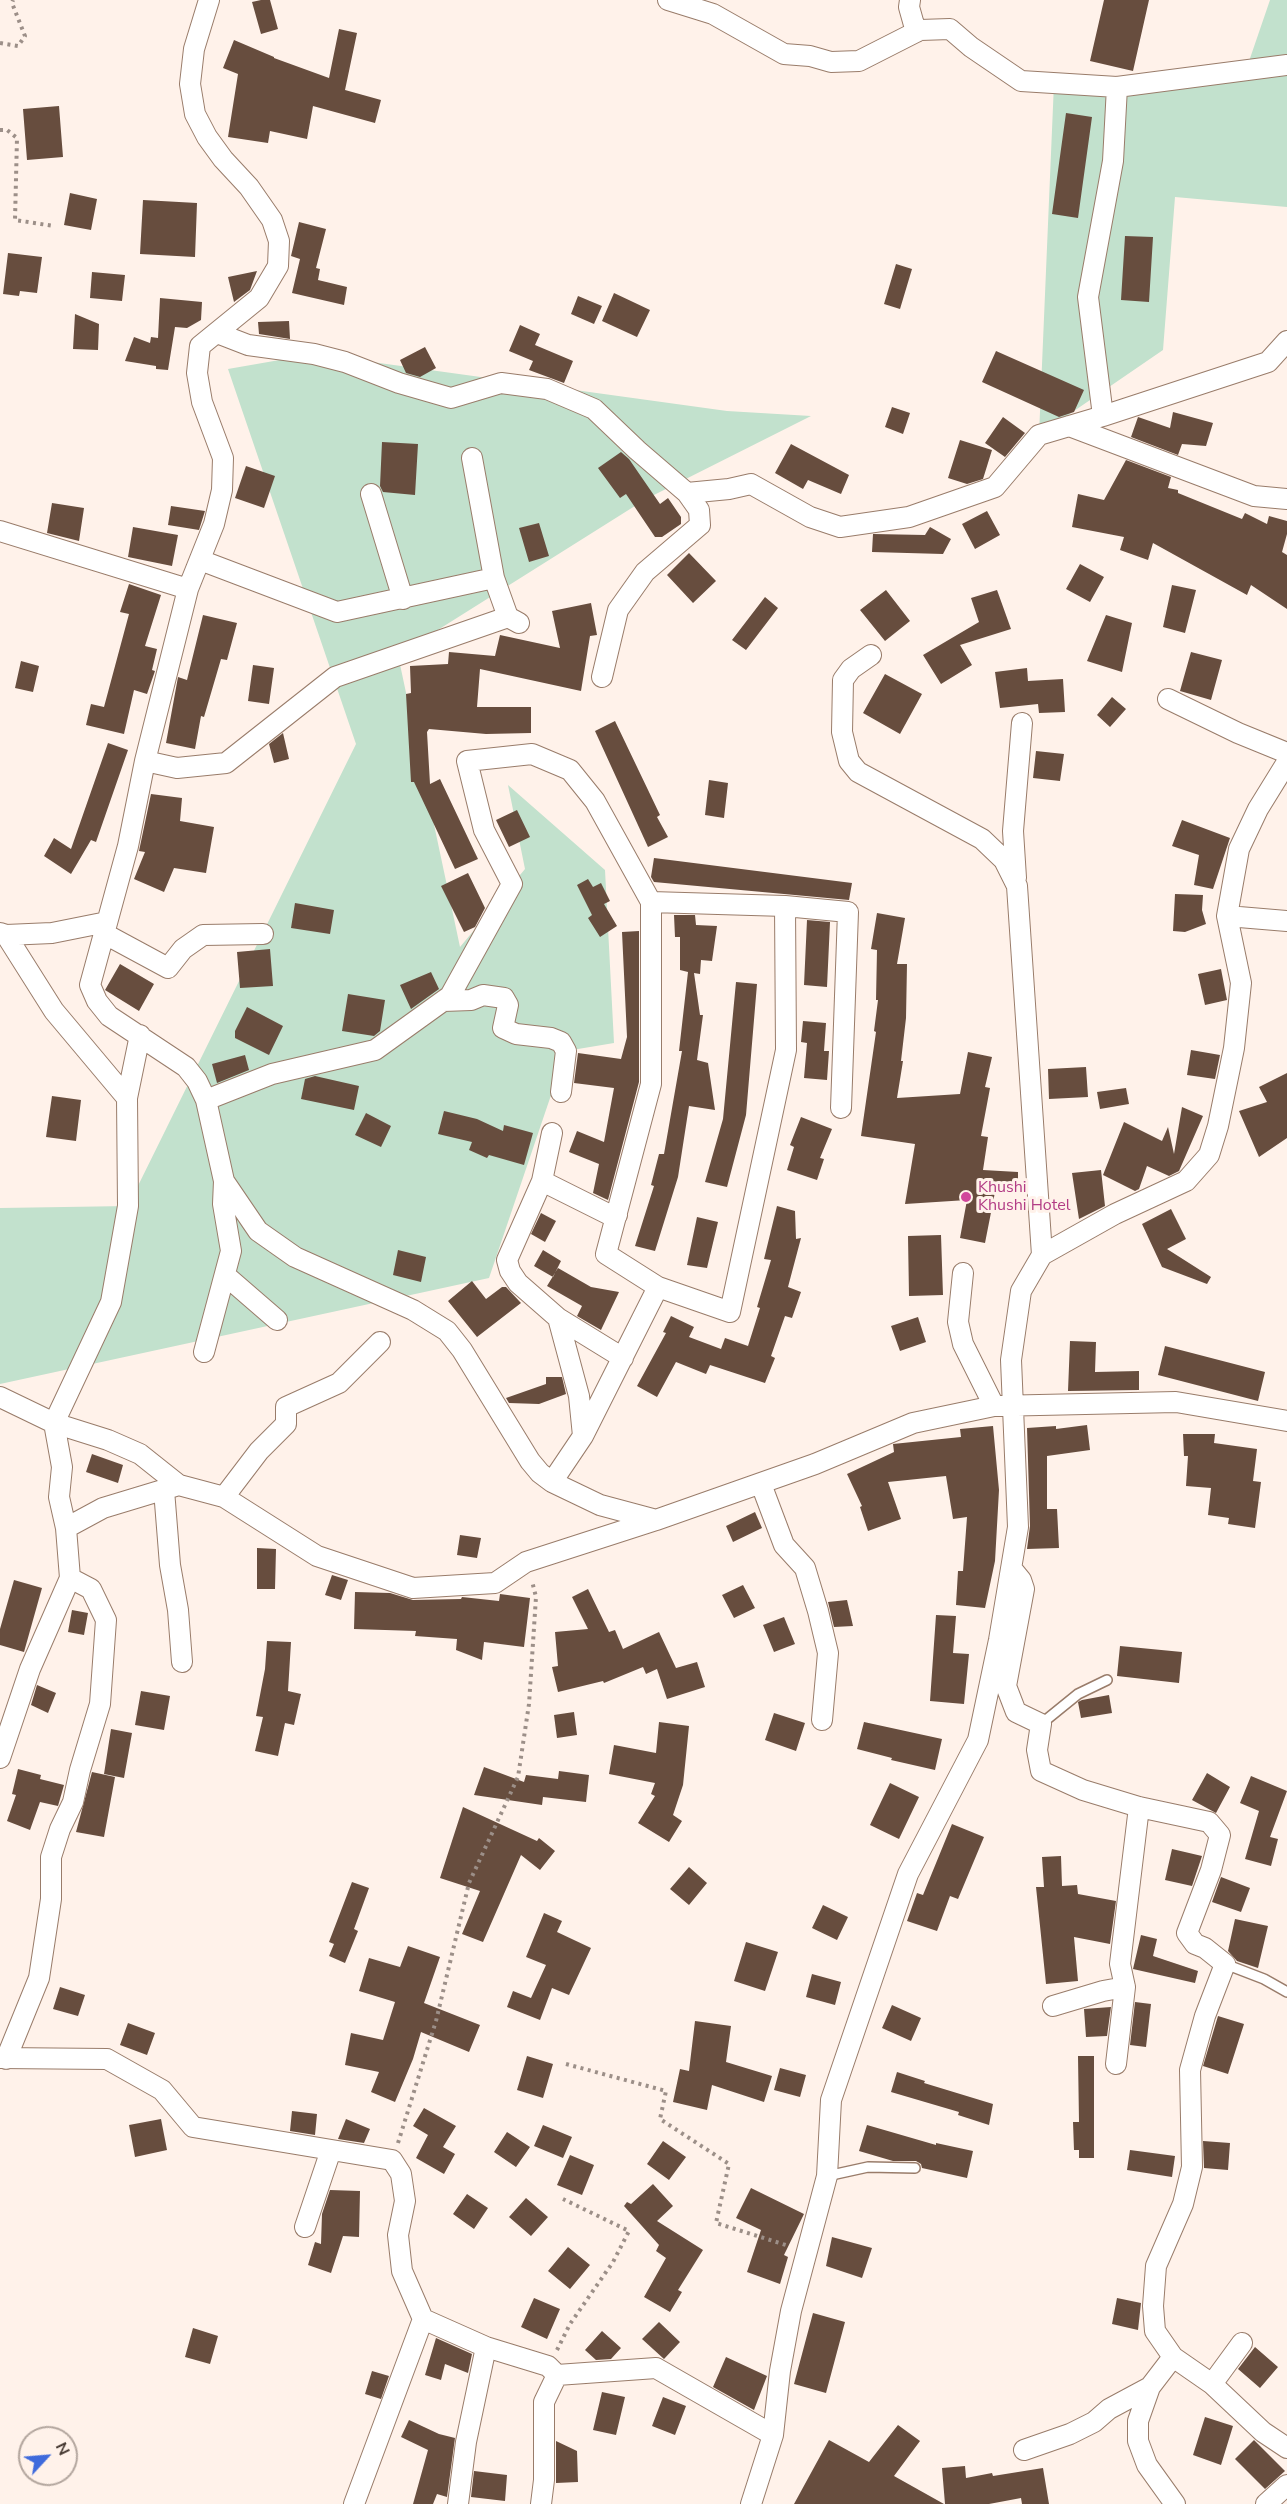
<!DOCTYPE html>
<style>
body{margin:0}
#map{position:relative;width:1287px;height:2504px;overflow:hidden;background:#fff2ea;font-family:"Nunito Sans",sans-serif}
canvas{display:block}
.north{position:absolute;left:18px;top:2426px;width:60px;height:60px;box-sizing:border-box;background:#fff2ea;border:2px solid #b3a69e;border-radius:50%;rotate:64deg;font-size:16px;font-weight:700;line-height:24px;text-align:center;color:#40332c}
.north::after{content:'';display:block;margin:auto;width:21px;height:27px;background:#3f6bdc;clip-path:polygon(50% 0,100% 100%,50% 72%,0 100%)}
</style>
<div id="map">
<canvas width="1287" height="2504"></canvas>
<div class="north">N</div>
</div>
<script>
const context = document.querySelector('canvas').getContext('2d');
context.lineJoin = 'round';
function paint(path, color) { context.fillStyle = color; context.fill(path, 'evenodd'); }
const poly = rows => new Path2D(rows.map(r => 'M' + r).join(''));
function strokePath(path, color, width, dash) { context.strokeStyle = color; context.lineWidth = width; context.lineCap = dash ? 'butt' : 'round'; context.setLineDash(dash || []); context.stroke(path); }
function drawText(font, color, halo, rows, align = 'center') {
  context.font = font + ' "Nunito Sans",sans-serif'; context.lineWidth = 6; context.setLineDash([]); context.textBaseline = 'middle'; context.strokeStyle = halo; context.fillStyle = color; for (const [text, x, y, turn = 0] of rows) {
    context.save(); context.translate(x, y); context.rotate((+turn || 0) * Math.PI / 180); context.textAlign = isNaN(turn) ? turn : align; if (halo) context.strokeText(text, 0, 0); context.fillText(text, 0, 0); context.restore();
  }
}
const green = poly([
 [1270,0,1287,0,1287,207,1175,197,1163,350,1039,435,1054,83,1246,70],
 [314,354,727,411,811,416,646,499,398,655,460,947,525,869,508,785,605,870,614,1043,566,1051,489,1278,0,1384,0,1208,128,1206,356,744,228,369]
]);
const building = poly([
 [261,0,270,0,278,29,261,34,252,2],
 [1104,0,1149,0,1133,71,1090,61],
 [339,29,357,33,345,90,381,100,375,123,313,106,307,139,270,131,268,143,228,137,238,74,223,68,234,40,274,57,274,58,329,78],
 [59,106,63,157,27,160,23,109],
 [1066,113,1092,117,1078,218,1052,214],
 [70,193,97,199,91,230,64,225],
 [143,200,197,203,195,257,140,254],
 [299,222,326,229,316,268,320,269,318,280,347,287,344,305,292,293,300,259,291,256],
 [1125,236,1153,237,1149,302,1121,300],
 [8,253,42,257,37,293,20,291,19,296,3,294],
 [896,264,912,269,900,309,884,304],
 [257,271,250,290,234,302,228,277],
 [92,272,125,275,122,301,90,298],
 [614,293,650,310,637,337,602,321],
 [578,296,602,306,594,324,571,314],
 [160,298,202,302,201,320,187,328,175,327,168,370,156,369,156,366,125,361,134,337,150,343,151,337,158,338],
 [75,314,99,324,98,350,73,349],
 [289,321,290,339,259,334,258,322],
 [520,325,540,334,535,345,573,361,564,383,529,370,533,361,509,351],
 [425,347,436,368,420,377,406,373,400,360],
 [996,351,1084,390,1074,412,1059,417,982,382],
 [892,407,910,413,903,434,885,427],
 [1173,412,1213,423,1206,446,1182,444,1178,455,1131,437,1138,417,1170,428],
 [1003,417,1025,433,1005,457,985,443],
 [960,440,992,450,983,479,967,484,948,478],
 [382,442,418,444,415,495,383,492,380,486],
 [791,444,849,475,841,494,808,480,803,489,775,473],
 [621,452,629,459,660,504,668,498,681,517,681,524,662,537,655,537,626,494,620,498,598,468],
 [1126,460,1171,477,1168,488,1178,490,1178,493,1242,519,1245,513,1267,524,1269,516,1287,521,1287,534,1282,552,1287,555,1287,609,1251,585,1247,595,1153,543,1148,560,1120,550,1124,537,1072,527,1078,494,1104,500],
 [246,466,275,476,264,508,235,498],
 [52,503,84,508,79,541,47,533],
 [171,506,205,511,199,530,168,525],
 [987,511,1000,535,975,549,962,524],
 [539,523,549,556,529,562,519,528],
 [133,527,178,535,172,566,128,557],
 [930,527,951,539,943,554,872,552,873,534,925,535],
 [689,553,716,581,693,603,667,575],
 [1080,564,1104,577,1090,602,1066,589],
 [129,584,161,595,145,646,157,649,152,670,155,671,154,674,147,694,134,690,124,734,86,725,91,704,104,707,129,614,120,612],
 [1172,585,1196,590,1185,633,1163,627],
 [886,590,910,621,885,641,860,610],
 [997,590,1011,629,960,645,972,665,941,684,923,655,979,622,971,598],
 [765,597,778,608,746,650,732,640],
 [591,603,597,635,590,636,581,691,480,669,477,707,531,707,531,733,486,734,429,729,427,732,430,784,440,779,478,859,455,869,414,782,411,782,406,694,411,693,410,666,448,664,449,652,495,656,500,635,560,648,552,611],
 [203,615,237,623,227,660,221,659,204,717,201,716,195,749,166,743,178,677,187,680],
 [1106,615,1132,623,1122,672,1087,661],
 [1191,652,1222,660,1211,700,1180,691],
 [21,661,39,666,33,692,15,688],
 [253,665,274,668,269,704,248,701],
 [1027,668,1028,681,1063,679,1065,712,1039,713,1038,704,1000,708,995,672],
 [885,674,922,694,900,734,863,713],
 [1112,697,1126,709,1110,727,1097,715],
 [615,721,660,815,657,817,668,837,648,847,595,731],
 [283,733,289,759,274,763,269,744],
 [108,743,128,750,96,842,91,840,71,874,44,856,54,838,71,849],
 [1036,751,1064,754,1060,781,1033,778],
 [709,780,728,783,724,818,705,815],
 [151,794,182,798,180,821,214,827,206,873,174,868,164,892,134,879,145,852,139,851],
 [517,810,530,837,509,847,496,820],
 [1182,820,1230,838,1213,889,1194,885,1199,855,1172,846],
 [654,858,852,883,849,900,654,882,651,877],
 [468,873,485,908,475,927,464,932,441,886],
 [588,879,593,887,601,883,610,901,604,904,617,926,600,937,588,918,592,915,577,885],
 [1175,894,1203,895,1202,910,1206,924,1185,932,1173,931],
 [295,903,334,910,330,934,291,928],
 [877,913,905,918,897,964,907,964,906,1018,901,1061,903,1061,897,1098,960,1094,968,1052,992,1057,985,1087,990,1088,981,1136,988,1137,983,1170,1018,1172,1018,1188,996,1187,985,1243,960,1238,967,1200,905,1204,915,1144,861,1136,876,1032,874,1031,878,1000,876,1000,877,950,871,949],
 [674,915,695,915,696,925,717,926,712,961,701,960,700,974,694,973,700,1015,703,1015,697,1060,708,1063,715,1110,689,1106,678,1177,655,1251,635,1246,654,1186,651,1185,659,1154,664,1154,682,1051,679,1051,688,972,680,970,680,937,675,937],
 [807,920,830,922,827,987,804,985],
 [639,931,639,1082,608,1200,593,1193,599,1164,569,1152,577,1131,604,1142,614,1088,574,1083,578,1053,621,1059,627,1037,622,932],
 [270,949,273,986,240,988,237,952],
 [120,964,154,984,139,1011,105,990],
 [1221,969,1227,1000,1205,1005,1198,974],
 [431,972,439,989,411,1009,400,985],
 [736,982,757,984,746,1115,727,1187,705,1182,723,1119],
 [348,994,385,1000,380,1031,374,1036,342,1031],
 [247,1007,283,1026,269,1055,235,1038,235,1031],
 [803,1021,826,1023,824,1051,829,1051,827,1080,804,1078,807,1043,801,1042],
 [1191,1050,1220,1055,1215,1079,1187,1075],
 [245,1055,249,1070,217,1083,212,1064],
 [1086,1067,1088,1097,1049,1099,1048,1069],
 [1287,1073,1287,1138,1259,1157,1239,1111,1267,1102,1259,1087],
 [315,1076,359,1086,354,1110,301,1099,305,1079],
 [1126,1088,1129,1104,1100,1109,1097,1092],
 [52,1096,81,1100,76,1141,46,1137],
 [1182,1107,1203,1116,1179,1171,1169,1176,1147,1166,1139,1189,1135,1191,1103,1175,1124,1122,1162,1141,1168,1127,1174,1154],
 [444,1111,477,1119,503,1131,504,1125,533,1133,524,1165,489,1155,487,1158,469,1150,472,1142,438,1134],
 [366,1113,391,1126,381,1147,355,1135],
 [801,1117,832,1129,820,1158,824,1159,817,1180,787,1170,794,1147,790,1145],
 [1101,1170,1105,1206,1079,1219,1072,1173],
 [777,1206,795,1211,796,1239,801,1238,788,1287,801,1292,792,1318,785,1316,771,1356,775,1358,765,1383,710,1365,706,1374,676,1362,657,1397,637,1386,666,1333,663,1332,671,1316,694,1327,689,1337,721,1349,725,1338,748,1346,760,1308,757,1307,771,1260,764,1259],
 [1171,1209,1186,1239,1167,1249,1211,1277,1207,1284,1162,1267,1142,1224],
 [541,1213,556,1221,545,1242,531,1234],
 [697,1217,718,1222,707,1268,687,1265],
 [941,1235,943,1295,909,1296,908,1236],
 [398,1250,426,1257,421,1282,393,1275],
 [543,1250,561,1261,553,1277,534,1266],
 [558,1268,591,1287,619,1292,601,1330,577,1316,582,1306,547,1286],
 [472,1281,486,1299,502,1287,506,1287,521,1303,477,1337,448,1301],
 [918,1317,926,1342,900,1351,891,1326],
 [1070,1341,1096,1342,1095,1372,1139,1371,1139,1390,1068,1391],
 [1165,1346,1265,1372,1258,1401,1158,1375],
 [546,1377,562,1377,566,1394,539,1404,509,1403,506,1398,546,1384],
 [1087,1425,1090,1450,1047,1456,1047,1509,1057,1509,1059,1548,1027,1549,1030,1526,1027,1428,1056,1426,1056,1429],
 [993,1426,999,1490,995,1561,985,1608,956,1605,958,1571,963,1571,967,1517,953,1519,946,1476,888,1482,901,1519,868,1531,860,1507,862,1506,847,1474,894,1452,893,1444,961,1437,960,1429],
 [1183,1434,1215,1434,1214,1443,1257,1449,1253,1481,1261,1482,1255,1528,1228,1524,1229,1518,1208,1515,1211,1488,1186,1486,1188,1456,1184,1456],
 [92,1454,123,1465,118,1483,86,1472],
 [755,1512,762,1528,733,1542,726,1526],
 [460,1535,481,1538,477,1558,457,1555],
 [257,1548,276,1549,275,1589,257,1589],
 [332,1575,348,1580,341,1600,325,1595],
 [14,1580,42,1588,24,1652,0,1645,0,1629],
 [743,1585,755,1608,734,1618,722,1595],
 [588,1589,609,1632,615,1630,623,1649,659,1632,676,1668,697,1662,705,1687,667,1699,657,1669,646,1674,643,1667,604,1683,603,1681,558,1692,552,1667,558,1666,555,1632,588,1629,572,1597],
 [355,1592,390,1593,413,1600,461,1599,462,1597,499,1601,500,1594,530,1598,524,1647,484,1642,482,1660,456,1650,457,1639,415,1636,416,1631,354,1629],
 [847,1600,853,1626,834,1627,828,1602],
 [72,1610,88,1613,84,1635,68,1632],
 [936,1615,956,1616,953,1653,969,1654,964,1704,930,1701],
 [784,1617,795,1644,774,1652,763,1625],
 [267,1641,291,1642,288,1691,301,1694,294,1725,285,1723,278,1756,255,1751,263,1717,256,1716,265,1669],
 [1120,1646,1182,1652,1179,1683,1117,1676],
 [37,1685,56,1693,48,1713,31,1705],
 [141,1691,170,1696,164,1730,135,1725],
 [1109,1695,1112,1713,1081,1718,1078,1702,1082,1700],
 [574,1712,577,1735,557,1738,554,1715],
 [774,1713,805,1723,796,1751,765,1740],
 [659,1722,689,1726,683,1785,673,1815,682,1821,669,1842,638,1823,655,1796,651,1794,655,1783,609,1774,614,1745,656,1753],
 [864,1722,942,1739,935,1770,891,1760,892,1758,857,1749],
 [111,1729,132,1733,124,1778,104,1774],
 [484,1767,524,1782,526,1775,558,1779,559,1771,589,1775,586,1802,543,1797,542,1805,474,1795],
 [18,1769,41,1775,40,1779,64,1785,58,1806,40,1802,30,1830,7,1821,16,1795,12,1794],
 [92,1772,115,1777,104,1837,76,1832],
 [1207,1773,1230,1787,1216,1813,1192,1800],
 [1251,1776,1287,1791,1270,1837,1278,1839,1271,1866,1245,1859,1259,1811,1240,1803],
 [890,1783,919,1797,899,1839,870,1825],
 [463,1807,537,1841,539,1838,555,1851,540,1870,521,1855,483,1942,462,1934,480,1891,440,1878],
 [952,1824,984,1837,958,1899,950,1896,937,1931,907,1921,917,1893,923,1895],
 [1172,1849,1202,1856,1192,1886,1165,1880],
 [1061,1856,1062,1886,1077,1885,1078,1894,1116,1901,1110,1944,1074,1937,1078,1981,1046,1984,1036,1887,1044,1887,1042,1857],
 [689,1867,707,1883,689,1905,670,1889],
 [1221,1877,1250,1888,1241,1912,1212,1902],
 [352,1882,369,1888,354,1929,358,1931,345,1963,329,1956,334,1944,329,1942],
 [823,1905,848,1917,837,1940,812,1928],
 [544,1913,562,1921,557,1932,591,1948,569,1995,552,1988,540,2020,507,2007,513,1991,531,1998,546,1965,526,1957],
 [1235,1919,1268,1926,1258,1968,1237,1961,1228,1951],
 [1141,1935,1157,1939,1153,1956,1198,1971,1195,1983,1133,1969],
 [746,1942,778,1952,765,1991,734,1981],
 [408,1946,440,1957,424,2003,480,2025,469,2052,421,2032,413,2059,395,2102,371,2092,379,2072,345,2065,351,2033,383,2040,395,2002,359,1991,369,1958,400,1967],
 [812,1974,841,1982,835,2005,806,1997],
 [60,1987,85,1995,78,2016,53,2009],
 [1135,2002,1151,2004,1146,2047,1130,2045],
 [892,2005,921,2018,911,2041,882,2028],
 [1111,2007,1107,2036,1086,2037,1084,2009],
 [1218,2016,1244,2024,1228,2074,1203,2066],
 [695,2021,731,2026,726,2062,772,2076,764,2102,712,2085,707,2110,673,2102,680,2069,689,2071],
 [128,2023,155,2033,147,2055,120,2045],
 [527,2056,553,2064,543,2098,517,2090],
 [1078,2056,1094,2056,1094,2158,1079,2158,1079,2150,1074,2150,1073,2122,1079,2122],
 [780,2068,806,2075,800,2097,774,2090],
 [897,2072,925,2081,924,2083,993,2104,989,2125,958,2115,959,2112,891,2092],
 [424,2108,456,2126,443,2147,455,2154,444,2174,416,2158,428,2135,413,2126],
 [292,2111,317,2114,315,2135,290,2131],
 [161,2119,167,2150,135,2157,129,2125],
 [346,2119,370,2129,364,2143,338,2139],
 [543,2125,572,2137,563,2158,534,2146],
 [867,2125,936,2145,936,2143,973,2151,967,2178,922,2168,921,2164,916,2161,893,2161,859,2151],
 [507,2132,530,2147,516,2167,494,2152],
 [663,2141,686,2157,669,2180,647,2164],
 [1203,2141,1230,2143,1228,2170,1204,2168],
 [1130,2150,1175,2156,1172,2177,1127,2170],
 [570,2155,594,2165,582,2195,557,2185],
 [653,2184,673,2206,657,2221,703,2250,678,2290,682,2292,670,2312,644,2297,666,2258,656,2251,659,2245,624,2206,627,2202,631,2204],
 [751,2188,804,2214,784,2255,788,2257,780,2284,747,2272,761,2230,736,2218],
 [330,2190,360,2191,359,2237,343,2236,331,2273,308,2265,315,2242,321,2244,322,2214],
 [467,2194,488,2208,474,2229,453,2214],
 [526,2198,548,2217,531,2236,509,2217],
 [832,2237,872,2248,862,2278,826,2266],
 [568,2247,590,2265,570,2289,548,2271],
 [534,2298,560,2309,547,2339,521,2327],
 [1117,2298,1141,2303,1138,2330,1112,2324],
 [813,2313,845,2322,826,2393,794,2384],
 [659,2322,680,2342,664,2359,642,2339],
 [193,2328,218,2336,210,2364,185,2357],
 [602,2331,621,2348,611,2359,596,2360,585,2350],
 [436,2338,472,2354,468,2373,445,2364,441,2380,425,2375],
 [1255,2347,1278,2367,1260,2388,1238,2369],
 [726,2357,767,2376,754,2410,713,2387],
 [372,2371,389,2376,381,2399,365,2394],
 [602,2392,625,2397,616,2435,593,2430],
 [663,2397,686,2406,675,2435,652,2426],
 [1205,2417,1233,2426,1221,2465,1193,2455],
 [409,2420,439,2434,455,2438,447,2497,437,2494,433,2504,413,2504,428,2450,401,2437],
 [898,2425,920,2441,894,2476,944,2504,794,2504,829,2440,869,2462],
 [1254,2440,1285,2471,1265,2489,1235,2459],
 [556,2441,577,2451,578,2482,556,2483],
 [965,2466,966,2478,992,2473,993,2476,1043,2468,1049,2504,1022,2504,1021,2498,989,2504,945,2504,942,2468],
 [474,2471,507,2475,505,2501,471,2497]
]);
const path = poly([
 [0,43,18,46,25,36,12,3,13,0],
 [0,130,7,130,17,138,15,220,54,226],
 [566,2064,666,2091,660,2119,729,2164,716,2223,789,2246],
 [398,2143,436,2021,469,1883,518,1777,529,1704,536,1597,532,1581],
 [557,2350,570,2324,613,2262,629,2231,563,2199]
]);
const lane = poly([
 [1041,1724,1078,1694,1107,1680],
 [1225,1964,1264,1979,1287,1992],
 [827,2176,868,2167,915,2168]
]);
const street = poly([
 [209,0,194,49,190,84,195,114,207,137,223,159,249,187,272,220,279,241,278,266,259,298,200,346,197,373,202,402,223,458,222,490,214,524,188,589,145,761,128,846,90,985,97,1001,109,1016,186,1067,197,1081,206,1100,224,1181,258,1231,295,1257,413,1310,447,1331,462,1350,530,1461,540,1473,552,1482,600,1505,656,1520,815,1464,913,1423,994,1406,1176,1402,1287,1421],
 [668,0,713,14,784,54,810,56,831,62,859,61,920,30,950,29,971,47,1021,81,1117,87,1287,65],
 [910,0,909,7,916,32],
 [217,333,248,345,314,354,345,362,399,383,451,398,501,383,547,389,594,409,637,450,687,493,699,510,700,525,645,572,618,610,602,677],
 [1103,416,1088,297,1113,161,1117,87],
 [1069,426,1254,496,1287,499],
 [687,493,729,489,751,484,810,517,840,527,909,517,995,487,1039,435,1103,416,1268,362,1287,341],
 [371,494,403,599],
 [0,531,188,589],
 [200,560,337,612,494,578,472,458],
 [494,578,508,617,519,623],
 [871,655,851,669,843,680,842,732,849,761,858,772,982,839,1004,860,1017,886,1042,1255],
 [1168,699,1238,733,1287,753],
 [145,761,177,768,226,763,335,677,508,617],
 [1016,878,1013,831,1022,723],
 [785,906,848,912,841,1108],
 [1227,916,1287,921],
 [0,933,6,935,54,1011,127,1098],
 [105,934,168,968,183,949,203,935,263,934],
 [6,935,52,933,107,922],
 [443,1001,471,1000,483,995,504,998,508,1005,503,1028,516,1034,551,1038,561,1042,566,1051,561,1092],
 [206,1100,272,1074,375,1050,450,996,512,884,484,830,467,761,532,754,570,770,595,801,651,902,651,1084,606,1254,658,1287],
 [552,1133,542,1181,608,1214,617,1215],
 [542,1181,507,1260,510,1271,518,1283,558,1318,579,1396,583,1436],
 [963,1273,958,1322,963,1344,994,1406],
 [225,1275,277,1320],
 [558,1318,623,1358],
 [204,1352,231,1251,223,1204,224,1181],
 [0,1397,54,1423,111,1302,128,1206,127,1098,140,1035],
 [552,1482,583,1436,658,1287,730,1312,786,1050,785,906,651,902],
 [761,1484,784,1545,805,1568,818,1611,828,1653,822,1720],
 [164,1490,170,1565,178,1610,182,1662],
 [224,1497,259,1451,286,1424,286,1407,339,1383,380,1342],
 [66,1528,59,1497,62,1467,54,1423,108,1440,140,1454,179,1485],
 [1012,1569,1021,1580,1024,1589,1006,1686,1016,1712,1041,1724,1037,1750,1041,1771,1083,1790,1139,1807,1209,1822,1220,1835,1211,1870,1187,1933,1195,1944,1205,1948,1225,1964,1205,2016,1190,2070,1192,2167,1183,2204,1156,2266,1153,2306,1155,2331,1173,2357,1212,2384,1263,2432,1287,2448],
 [0,1758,30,1669,70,1578,66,1528,103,1508,179,1485,224,1497,317,1556,413,1588,495,1583,526,1562,656,1520],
 [1053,2006,1103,1991,1125,1987,1120,1964,1139,1807],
 [0,2058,107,2059,162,2090,193,2127,392,2160,401,2174,405,2201,398,2235,402,2271,423,2319,486,2347,548,2366,557,2375,656,2368,773,2435],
 [6,2059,39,1978,51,1899,51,1857,60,1829,73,1802,80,1770,100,1704,106,1620,91,1589,70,1578],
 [1116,2064,1125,1987],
 [305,2227,331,2150],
 [1173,2357,1150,2387,1138,2421,1138,2441,1147,2465,1175,2504],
 [1212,2384,1242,2343],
 [1024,2450,1070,2434,1094,2422,1109,2409,1150,2387],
 [354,2504,423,2319],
 [458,2504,466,2442,486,2347],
 [541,2504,544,2480,544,2402,557,2375],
 [751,2504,773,2435,780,2371,791,2311,827,2176,831,2100,908,1874,978,1740,999,1640,1018,1527,1011,1360,1021,1291,1042,1255,1115,1214,1186,1181,1209,1155,1218,1126,1234,1048,1241,983,1227,916,1239,849,1258,809,1287,762],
 [1266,2504,1287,2485]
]);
const markers = [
 [966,1197,6,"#d1479c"]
];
const hotelNames = [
 ["Khushi",978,1188],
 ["Khushi Hotel",978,1206]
];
paint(green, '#c2e1cd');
paint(building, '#674d3e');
strokePath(lane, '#997c6a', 12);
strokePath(street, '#997c6a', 22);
strokePath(path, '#9c8f88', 4, [3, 4.5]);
strokePath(lane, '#fff', 9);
strokePath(street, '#fff', 20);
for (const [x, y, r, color] of markers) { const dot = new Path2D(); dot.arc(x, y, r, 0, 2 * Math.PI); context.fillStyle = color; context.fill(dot); strokePath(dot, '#fff2ea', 2); }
drawText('16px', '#b23c85', '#fff2ea', hotelNames, 'left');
</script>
